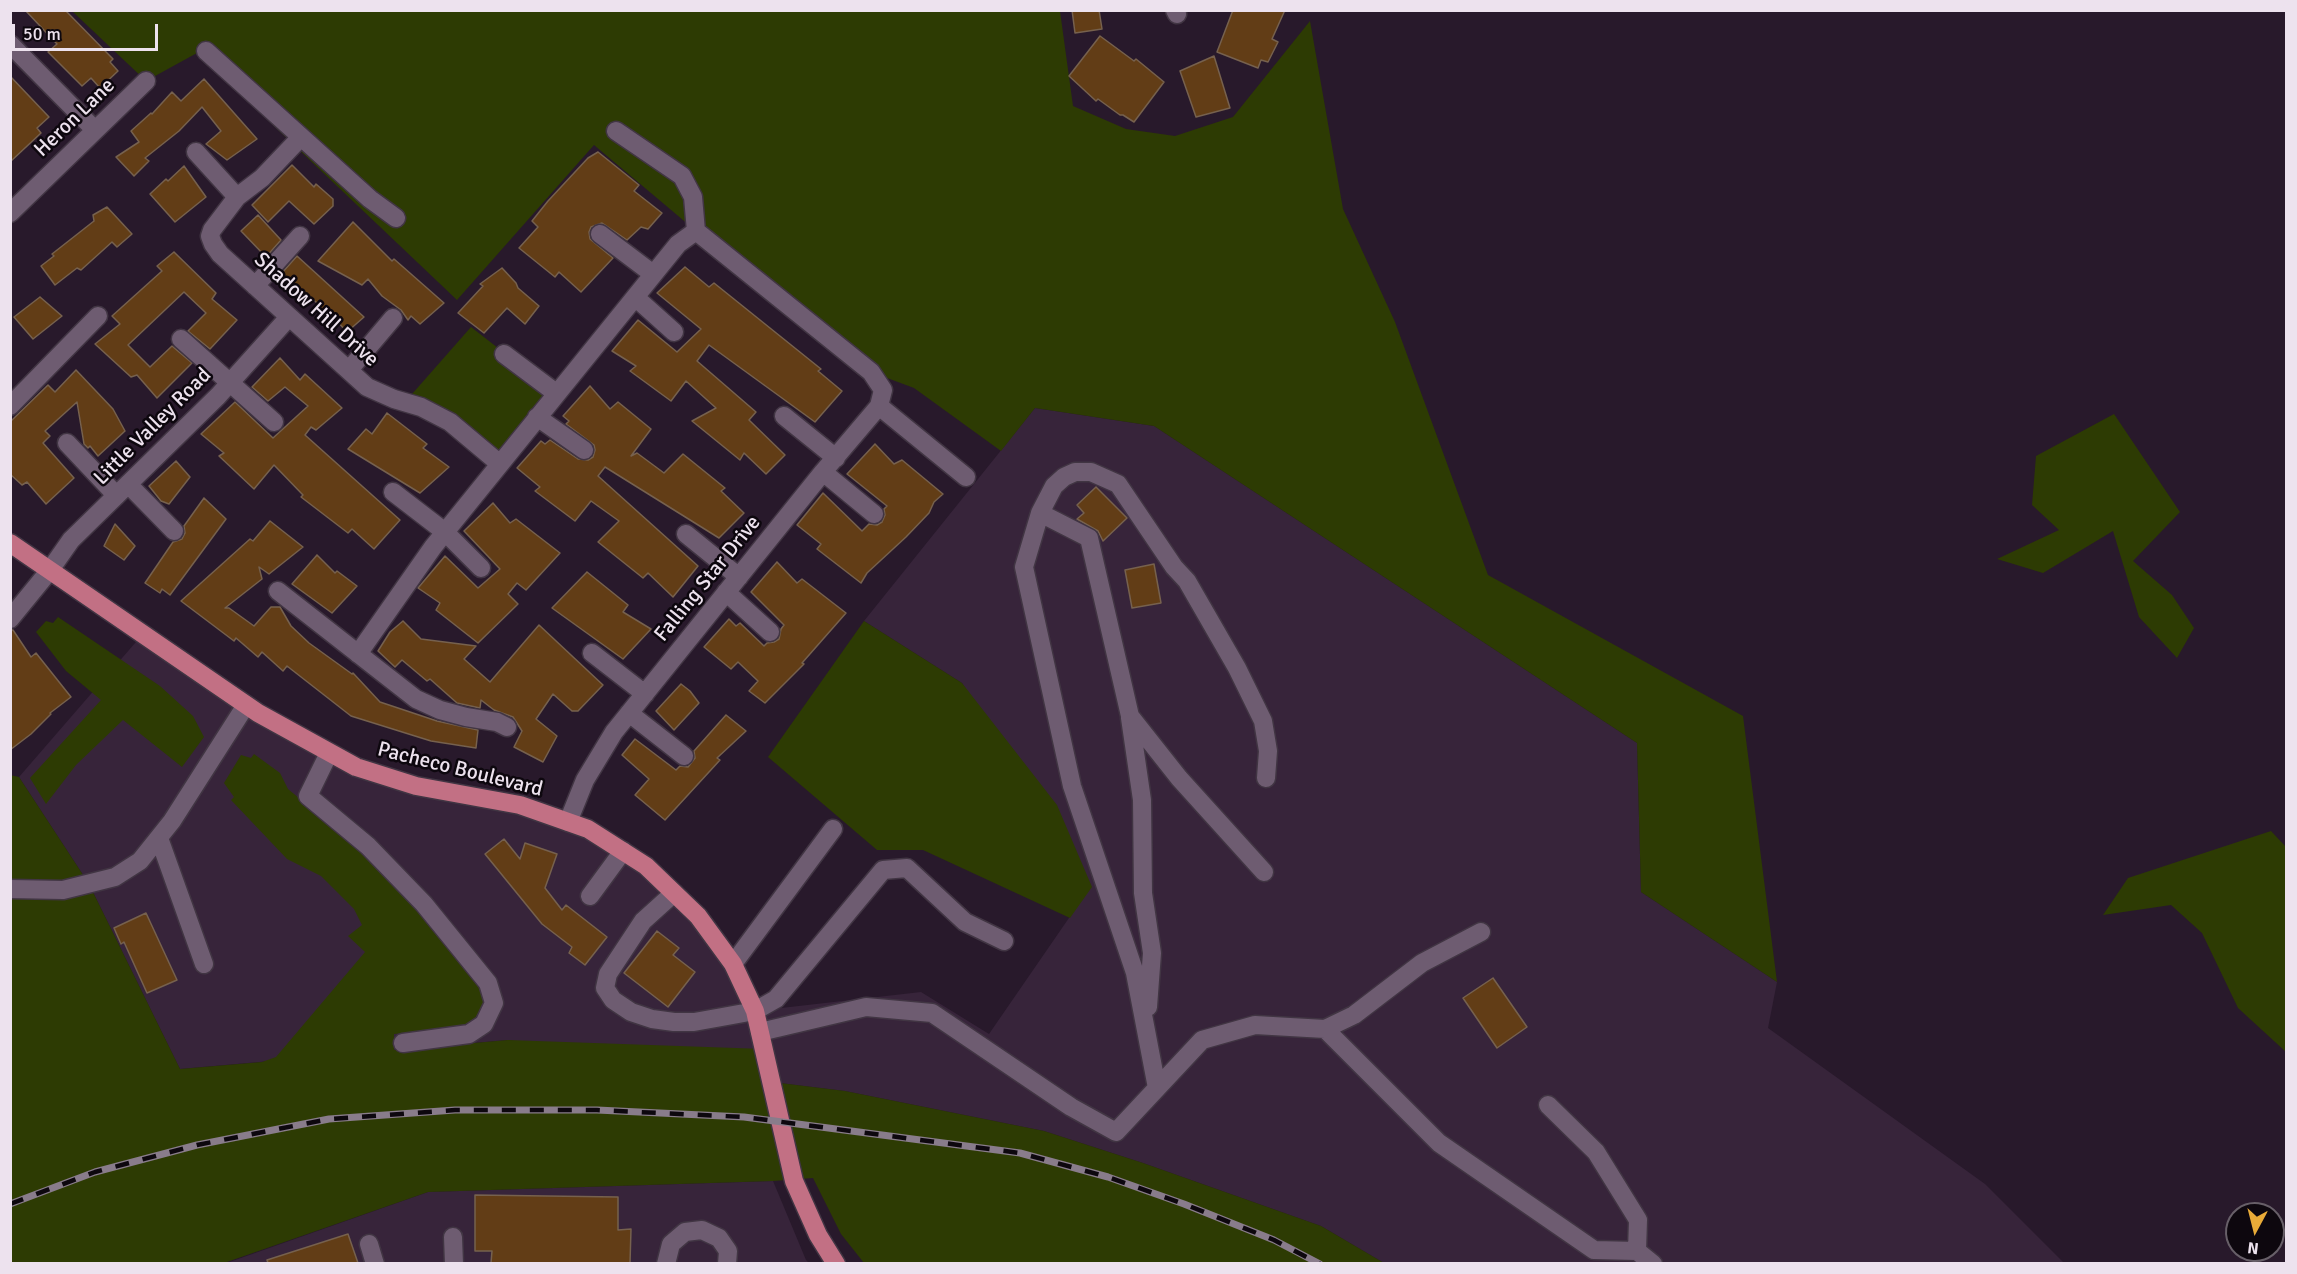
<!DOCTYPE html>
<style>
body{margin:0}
#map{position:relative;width:2297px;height:1274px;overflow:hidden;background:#28192b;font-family:Signika,sans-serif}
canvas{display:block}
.frame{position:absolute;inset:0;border:12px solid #ede2ee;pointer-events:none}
.north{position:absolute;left:2225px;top:1202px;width:60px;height:60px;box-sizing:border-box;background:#0d070e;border:2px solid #675f68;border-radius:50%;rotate:187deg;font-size:16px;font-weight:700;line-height:24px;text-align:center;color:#ede2ee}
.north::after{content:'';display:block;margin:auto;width:21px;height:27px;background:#e9ab38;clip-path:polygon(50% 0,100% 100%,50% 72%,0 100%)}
.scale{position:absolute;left:12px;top:24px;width:146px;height:27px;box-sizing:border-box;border:3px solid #ede2ee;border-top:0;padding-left:8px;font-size:18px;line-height:21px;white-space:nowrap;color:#ede2ee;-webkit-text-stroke:4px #0d070e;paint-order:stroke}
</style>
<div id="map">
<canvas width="2297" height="1274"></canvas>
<div class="frame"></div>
<div class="north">N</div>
<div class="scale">50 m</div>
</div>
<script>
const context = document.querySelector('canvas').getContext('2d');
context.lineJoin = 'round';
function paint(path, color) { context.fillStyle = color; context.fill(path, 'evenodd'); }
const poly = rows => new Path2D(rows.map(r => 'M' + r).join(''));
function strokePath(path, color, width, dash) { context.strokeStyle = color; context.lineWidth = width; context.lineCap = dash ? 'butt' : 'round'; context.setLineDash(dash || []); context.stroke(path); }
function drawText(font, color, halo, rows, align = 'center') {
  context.font = font + ' Signika,sans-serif'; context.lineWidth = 5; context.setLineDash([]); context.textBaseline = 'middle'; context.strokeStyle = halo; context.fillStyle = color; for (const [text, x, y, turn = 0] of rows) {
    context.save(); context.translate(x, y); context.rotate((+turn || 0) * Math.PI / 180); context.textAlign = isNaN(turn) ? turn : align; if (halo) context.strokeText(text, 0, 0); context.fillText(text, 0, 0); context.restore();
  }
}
const built = poly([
 [1035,408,1154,426,1637,743,1641,892,1777,982,1768,1028,1985,1184,2064,1263,1384,1263,1321,1226,1143,1163,1044,1131,845,1091,771,1082,508,1040,180,1069,89,884,19,777,142,635,356,767,588,829,698,916,755,1011,921,992,989,1034,1091,886,962,683,864,621],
 [773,1181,806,1260,809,1263,224,1264,428,1192]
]);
const green = poly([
 [72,11,1060,11,1073,106,1126,129,1175,136,1233,117,1310,21,1343,209,1395,322,1488,575,1743,716,1777,982,1641,892,1637,743,1154,426,1035,408,1001,451,914,388,871,372,696,231,594,145,457,300,197,53,146,81],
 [471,327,556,393,500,464,405,402],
 [2114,414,2180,512,2133,561,2172,595,2194,628,2177,658,2139,617,2113,531,2043,573,1997,559,2059,530,2032,505,2036,456],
 [58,617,160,686,193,716,204,737,182,767,123,720,76,765,46,804,30,778,101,700,66,671,36,632,46,621,53,623],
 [864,621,962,683,1057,805,1092,887,1070,918,923,850,877,850,768,757],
 [254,754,280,773,288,789,358,847,426,912,487,994,479,1018,462,1028,394,1034,394,1050,508,1040,764,1049,772,1082,845,1091,1044,1131,1143,1163,1321,1226,1384,1263,864,1263,841,1234,813,1178,773,1181,428,1192,224,1263,11,1263,10,775,19,777,89,884,180,1069,262,1062,276,1057,365,952,348,936,362,925,354,909,321,876,287,859,231,800,234,797,224,783,241,755,251,758],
 [2271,831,2286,847,2286,1052,2238,1008,2202,933,2171,905,2103,915,2128,878]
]);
const building = poly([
 [25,10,65,10,113,59,110,62,118,71,100,88,91,78,82,86,48,52,57,44,25,10],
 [1072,10,1099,10,1102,29,1075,33,1072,10],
 [1233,10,1285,10,1272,39,1278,42,1268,62,1261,60,1258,68,1217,52,1233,10],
 [1100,36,1134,61,1136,59,1164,82,1134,122,1123,115,1120,115,1098,99,1096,101,1069,76,1100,36],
 [1214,56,1230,108,1196,117,1180,71,1214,56],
 [10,76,49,117,37,128,41,133,10,162,10,76],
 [204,79,257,139,227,160,206,144,221,131,202,107,179,131,145,158,149,161,134,176,116,157,139,142,131,131,151,113,152,114,172,92,181,101,204,79],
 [598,152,639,185,634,191,662,213,648,229,641,227,627,240,602,223,591,227,589,232,590,239,613,258,581,292,559,272,555,277,519,248,538,227,532,221,548,201,588,158,598,152],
 [292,165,314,187,316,184,333,199,333,206,314,224,289,201,268,222,252,205,292,165],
 [184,166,206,197,175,222,150,194,166,179,168,181,184,166],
 [107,207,132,234,117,247,112,242,81,270,77,268,55,285,41,266,54,256,52,254,94,221,93,215,107,207],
 [258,215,281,240,266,257,241,231,258,215],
 [353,222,392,261,394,259,444,303,420,324,411,316,408,320,401,310,382,296,368,279,362,285,318,261,353,222],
 [174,252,216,293,212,299,237,320,210,349,188,331,206,313,184,292,128,345,150,367,172,346,192,363,157,398,137,375,131,377,95,344,120,324,112,316,162,271,157,266,174,252],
 [297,256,364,317,347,332,334,318,331,321,316,302,281,274,297,256],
 [685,267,709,287,714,283,821,369,818,371,842,391,815,422,709,345,697,361,756,412,749,420,785,455,766,474,744,453,740,460,692,421,716,408,686,381,671,401,630,371,636,366,612,351,638,320,677,352,701,329,657,293,685,267],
 [502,268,516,283,518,288,539,306,525,324,507,308,484,333,458,313,483,286,480,284,502,268],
 [40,297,62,316,33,339,14,317,40,297],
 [280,358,300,380,305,374,342,408,316,430,311,427,305,435,400,520,374,549,352,529,348,533,301,497,303,495,274,465,254,489,219,456,224,453,201,434,235,402,273,438,308,406,285,387,268,401,252,387,280,358],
 [76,370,113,409,125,431,98,456,90,446,88,448,84,444,77,402,45,431,50,436,43,443,74,478,46,504,27,482,22,485,10,474,10,422,48,385,55,392,76,370],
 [590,386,610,409,618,402,651,429,631,456,637,453,664,473,683,454,725,488,721,491,744,513,719,538,605,467,598,476,698,566,673,597,648,573,643,578,598,542,619,521,591,501,575,521,535,491,540,487,517,468,541,441,545,444,550,440,578,459,588,460,593,457,595,450,594,445,566,424,569,421,563,416,590,386],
 [387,413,427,444,423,448,449,467,420,493,348,449,366,429,372,434,387,413],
 [875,444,894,464,902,460,943,494,934,502,929,513,906,537,867,573,861,583,817,549,821,544,797,525,823,493,862,531,869,524,877,525,882,522,885,515,884,509,887,506,847,474,875,444],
 [176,461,190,477,169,504,161,501,149,486,176,461],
 [1096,487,1127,518,1103,541,1098,531,1077,519,1084,513,1077,505,1096,487],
 [204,498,226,519,170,595,162,589,160,593,145,583,173,542,182,539,185,533,184,526,204,498],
 [493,503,510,523,516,519,560,553,526,590,517,583,508,594,518,604,478,643,436,610,440,603,418,588,445,556,478,588,500,569,464,531,493,503],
 [270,521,303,547,269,574,259,567,262,579,225,608,229,608,254,626,271,607,280,607,291,626,309,643,352,674,353,673,380,702,437,721,478,730,476,748,431,741,351,716,287,666,283,671,262,652,258,657,236,638,234,641,181,601,250,539,253,541,270,521],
 [115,524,135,546,124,560,104,546,115,524],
 [317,555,335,573,337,571,357,586,332,613,292,584,317,555],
 [777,562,797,583,802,579,846,613,802,663,804,664,765,703,749,691,758,681,738,662,731,669,704,647,729,619,736,626,740,623,764,646,767,643,774,642,779,639,781,629,784,625,751,592,777,562],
 [1154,564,1161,603,1132,608,1125,570,1154,564],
 [587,572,628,605,623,612,651,629,623,659,552,608,587,572],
 [403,621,421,639,476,646,464,659,490,682,539,625,603,685,578,711,572,711,553,694,536,719,557,736,543,762,514,747,522,731,513,717,494,710,481,700,480,708,457,703,430,679,427,681,402,660,395,667,378,651,390,632,403,621],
 [10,630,13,630,31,657,36,653,71,697,50,713,51,714,31,734,10,750,10,630],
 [681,684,690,691,699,703,674,730,656,711,681,684],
 [726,715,746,731,717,758,720,760,665,820,635,795,649,779,622,755,635,739,676,770,680,766,688,767,695,758,694,751,726,715],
 [504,839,520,859,525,843,557,854,545,888,562,910,566,905,607,937,585,965,569,953,572,947,542,924,485,854,504,839],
 [146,913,177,980,147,993,124,942,121,944,114,928,146,913],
 [657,931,679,948,673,955,695,972,668,1007,624,973,657,931],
 [1493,978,1527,1027,1497,1048,1463,998,1493,978],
 [475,1195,618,1197,618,1230,631,1229,630,1263,491,1263,492,1251,475,1251,475,1195],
 [348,1234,358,1263,268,1263,267,1260,348,1234]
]);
const minor = poly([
 [1175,10,1177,14],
 [10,44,95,130],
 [206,51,370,199,396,218],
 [301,137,262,178,237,197,212,230,210,236,213,244,220,254,367,387,394,399,421,407,450,422,500,464],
 [196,152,237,197],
 [10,213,146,81],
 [600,234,653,274],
 [255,286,300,236],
 [635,297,674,332],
 [181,339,274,422],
 [504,354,556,393],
 [349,370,393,318],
 [10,406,98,316],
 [879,406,966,477],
 [784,416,836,458],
 [537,417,584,450],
 [67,443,116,495],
 [823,472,874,514],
 [128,484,174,531],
 [393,492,445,532,481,568],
 [1040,513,1054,486,1064,477,1075,472,1091,472,1118,484,1174,567,1187,581,1237,668,1263,721,1268,751,1266,778],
 [686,534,739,577],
 [278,591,416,699,440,710,466,717,497,722,507,727],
 [726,592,770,632],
 [10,619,50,570,71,540,218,396,289,317],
 [592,653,645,694],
 [358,654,433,547,678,244,696,231],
 [629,713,684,756],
 [1130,718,1142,800,1143,893,1152,953,1148,1007],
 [329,753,308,796,368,846,424,904,488,983,494,1003,484,1024,469,1034,403,1043],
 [568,822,585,780,614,732,823,472,879,406,883,390,871,372,696,231,693,197,682,176,616,131],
 [159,838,204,964],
 [10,889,63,890,115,877,140,861,172,821,246,705],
 [674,893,643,921,608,974,605,988,613,1000,631,1012,652,1019,674,1022,694,1022,722,1017,755,1011,776,999,883,870,907,868,965,922,1004,941],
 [590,896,623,851],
 [733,964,833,829],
 [1325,1029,1354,1015,1422,963,1481,932],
 [760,1032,866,1007,932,1013,1071,1107,1116,1132,1202,1040,1255,1025,1325,1029,1439,1143,1594,1250,1637,1251,1653,1264],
 [1157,1088,1135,973,1072,786,1024,567,1040,513,1089,538,1130,716,1179,778,1264,872],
 [1548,1105,1596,1152,1638,1220,1637,1251],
 [453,1237,454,1264],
 [369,1244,375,1264],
 [666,1264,671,1244,685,1232,702,1230,719,1238,728,1251,727,1264]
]);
const major = poly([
 [10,543,258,713,356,767,416,786,520,805,588,829,646,866,698,916,733,964,755,1011,794,1181,818,1235,836,1264]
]);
const rail = poly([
 [10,1204,95,1172,197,1145,329,1119,455,1110,597,1110,744,1117,1020,1153,1108,1177,1184,1204,1274,1240,1320,1264]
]);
const streetNames = [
 ["Heron Lane",75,118,-44],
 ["Shadow Hill Drive",316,310,42],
 ["Little Valley Road",153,427,-45],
 ["Falling Star Drive",708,579,-51],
 ["Pacheco Boulevard",460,770,14]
];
paint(built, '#37243a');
paint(green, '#2d3b03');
paint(building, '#623d16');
strokePath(building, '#76614e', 1.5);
strokePath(minor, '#413543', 21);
strokePath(major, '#413543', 21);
strokePath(minor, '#6e5c71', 18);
strokePath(major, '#c27084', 18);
strokePath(rail, '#897c8b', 7);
strokePath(rail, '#0d070e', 4.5, [14]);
drawText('21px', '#ede2ee', '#0d070e', streetNames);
</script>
